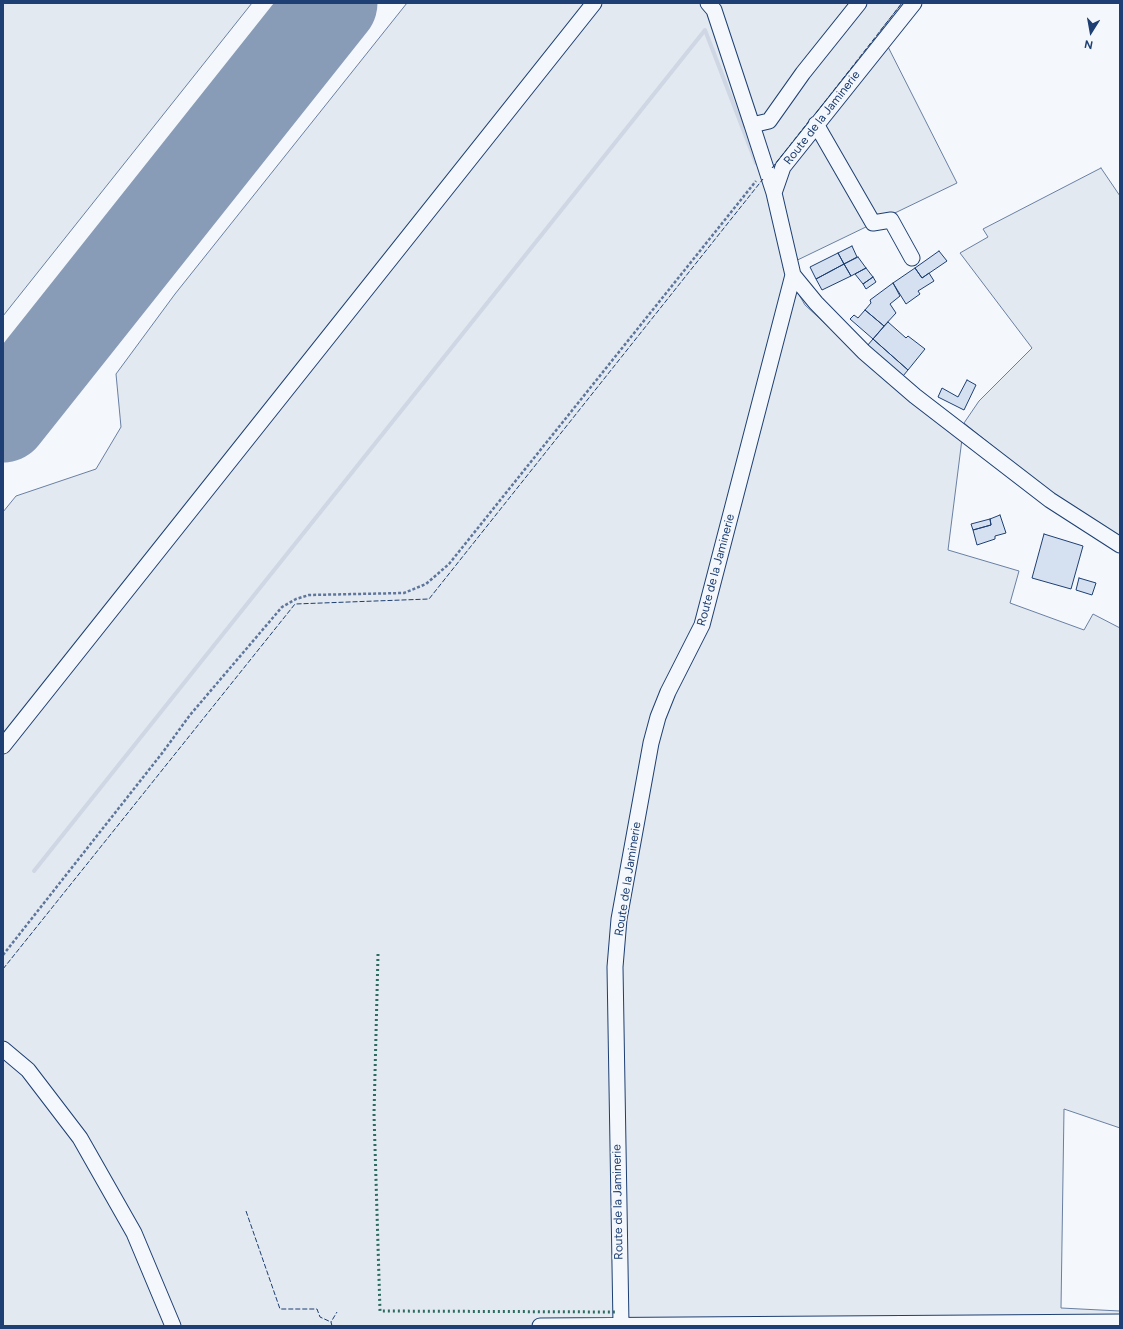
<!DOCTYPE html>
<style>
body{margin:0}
#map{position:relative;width:1123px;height:1329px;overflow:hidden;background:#f4f7fb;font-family:Figtree,sans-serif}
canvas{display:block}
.frame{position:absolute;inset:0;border:4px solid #1d3f73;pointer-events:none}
.north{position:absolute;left:1071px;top:12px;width:40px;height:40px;-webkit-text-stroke:3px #f4f7fb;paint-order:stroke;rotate:191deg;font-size:11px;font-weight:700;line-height:16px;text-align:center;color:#1d3f73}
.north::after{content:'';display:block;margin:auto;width:14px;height:18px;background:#1d3f73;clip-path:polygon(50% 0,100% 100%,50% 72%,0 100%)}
</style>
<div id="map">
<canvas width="1123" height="1329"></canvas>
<div class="frame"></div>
<div class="north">N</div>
</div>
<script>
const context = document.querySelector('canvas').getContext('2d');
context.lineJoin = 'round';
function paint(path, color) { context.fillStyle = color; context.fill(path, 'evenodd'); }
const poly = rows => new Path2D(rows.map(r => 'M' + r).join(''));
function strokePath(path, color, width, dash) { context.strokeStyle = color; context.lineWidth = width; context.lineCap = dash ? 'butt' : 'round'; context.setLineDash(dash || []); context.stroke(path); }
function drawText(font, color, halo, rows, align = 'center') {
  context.font = font + ' Figtree,sans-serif'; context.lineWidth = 3; context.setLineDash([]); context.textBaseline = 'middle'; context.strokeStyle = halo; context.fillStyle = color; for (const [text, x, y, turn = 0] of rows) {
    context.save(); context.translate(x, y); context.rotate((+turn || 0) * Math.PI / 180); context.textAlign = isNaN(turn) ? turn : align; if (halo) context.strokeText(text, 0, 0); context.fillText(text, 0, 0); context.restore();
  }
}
const green = poly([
 [3,3,252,3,3,316,3,3],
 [407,3,902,3,880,31,957,183,783,267,805,305,914,405,962,439,948,550,1019,571,1010,603,1084,630,1093,614,1120,628,1120,1128,1064,1109,1061,1308,1120,1311,1120,1326,3,1326,3,512,16,496,96,469,121,427,116,374,175,294,407,3],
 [1101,168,1120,196,1120,537,1041,485,964,423,979,401,1032,348,960,253,988,237,983,229,1101,168]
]);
const stream = poly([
 [34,871,705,30,756,163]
]);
const runway = poly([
 [3,417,332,3]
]);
const building = poly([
 [852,246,857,257,844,264,838,253,852,246],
 [939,251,947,261,922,278,915,268,939,251],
 [838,253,844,264,816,279,810,267,838,253],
 [858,257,866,268,851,276,844,264,858,257],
 [844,264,851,276,822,290,816,279,844,264],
 [866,268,873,277,863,284,855,274,866,268],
 [915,268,922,278,929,273,934,281,918,291,920,294,906,304,893,283,915,268],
 [873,277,876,282,866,289,863,284,873,277],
 [893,283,900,296,890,304,896,313,884,326,865,310,871,303,870,300,893,283],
 [865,310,884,326,873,339,850,319,854,315,858,318,865,310],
 [888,322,906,338,908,336,925,349,908,370,873,339,888,322],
 [873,339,908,370,903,376,867,346,873,339],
 [967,380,976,385,964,410,938,397,942,388,958,397,967,380],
 [1000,515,1006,533,995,536,995,539,977,545,973,530,991,525,990,519,1000,515],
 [990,519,991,525,973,530,971,524,990,519],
 [1044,534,1083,546,1071,589,1032,578,1044,534],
 [1079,578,1096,583,1092,595,1076,590,1079,578]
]);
const path = poly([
 [3,955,163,752,190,715,282,607,296,599,309,595,404,593,426,584,449,564,756,181]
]);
const minor = poly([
 [708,3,714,10,752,125,769,121,803,73,859,3],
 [816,124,873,223,891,220,912,258],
 [752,125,774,193],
 [793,275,816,303,864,352,915,396,1050,500,1120,545],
 [3,746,594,3],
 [3,1049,28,1070,80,1138,134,1233,173,1326],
 [621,1325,615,967,619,919,651,743,658,717,668,692,702,625,793,275,774,193,783,167,914,3],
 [540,1326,1120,1322]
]);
const hedge = poly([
 [378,954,374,1114,380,1311,615,1312]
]);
const fence = poly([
 [816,113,902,3],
 [772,168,809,121],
 [3,969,295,604,429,599,763,179],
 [246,1211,280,1309,317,1309,320,1317,331,1322],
 [332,1326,331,1322,337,1312]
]);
const streetNames = [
 ["Route de la Jaminerie",822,118,-52],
 ["Route de la Jaminerie",716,570,-75],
 ["Route de la Jaminerie",628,879,-81],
 ["Route de la Jaminerie",618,1202,-91]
];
paint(green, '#e3e9f0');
strokePath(green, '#687fa3', 1);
strokePath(stream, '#cfd7e4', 4);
strokePath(runway, '#889bb7', 91);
paint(building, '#d5e0f0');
strokePath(building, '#1d3f73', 1);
strokePath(minor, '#1d3f73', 17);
strokePath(path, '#5e769c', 2.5, [3, 2]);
strokePath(minor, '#f4f7fb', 15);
strokePath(hedge, '#2c6c60', 3, [2, 3]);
strokePath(fence, '#1d3f73', 1, [5, 2]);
drawText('12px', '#1d3f73', '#f4f7fb', streetNames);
</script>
